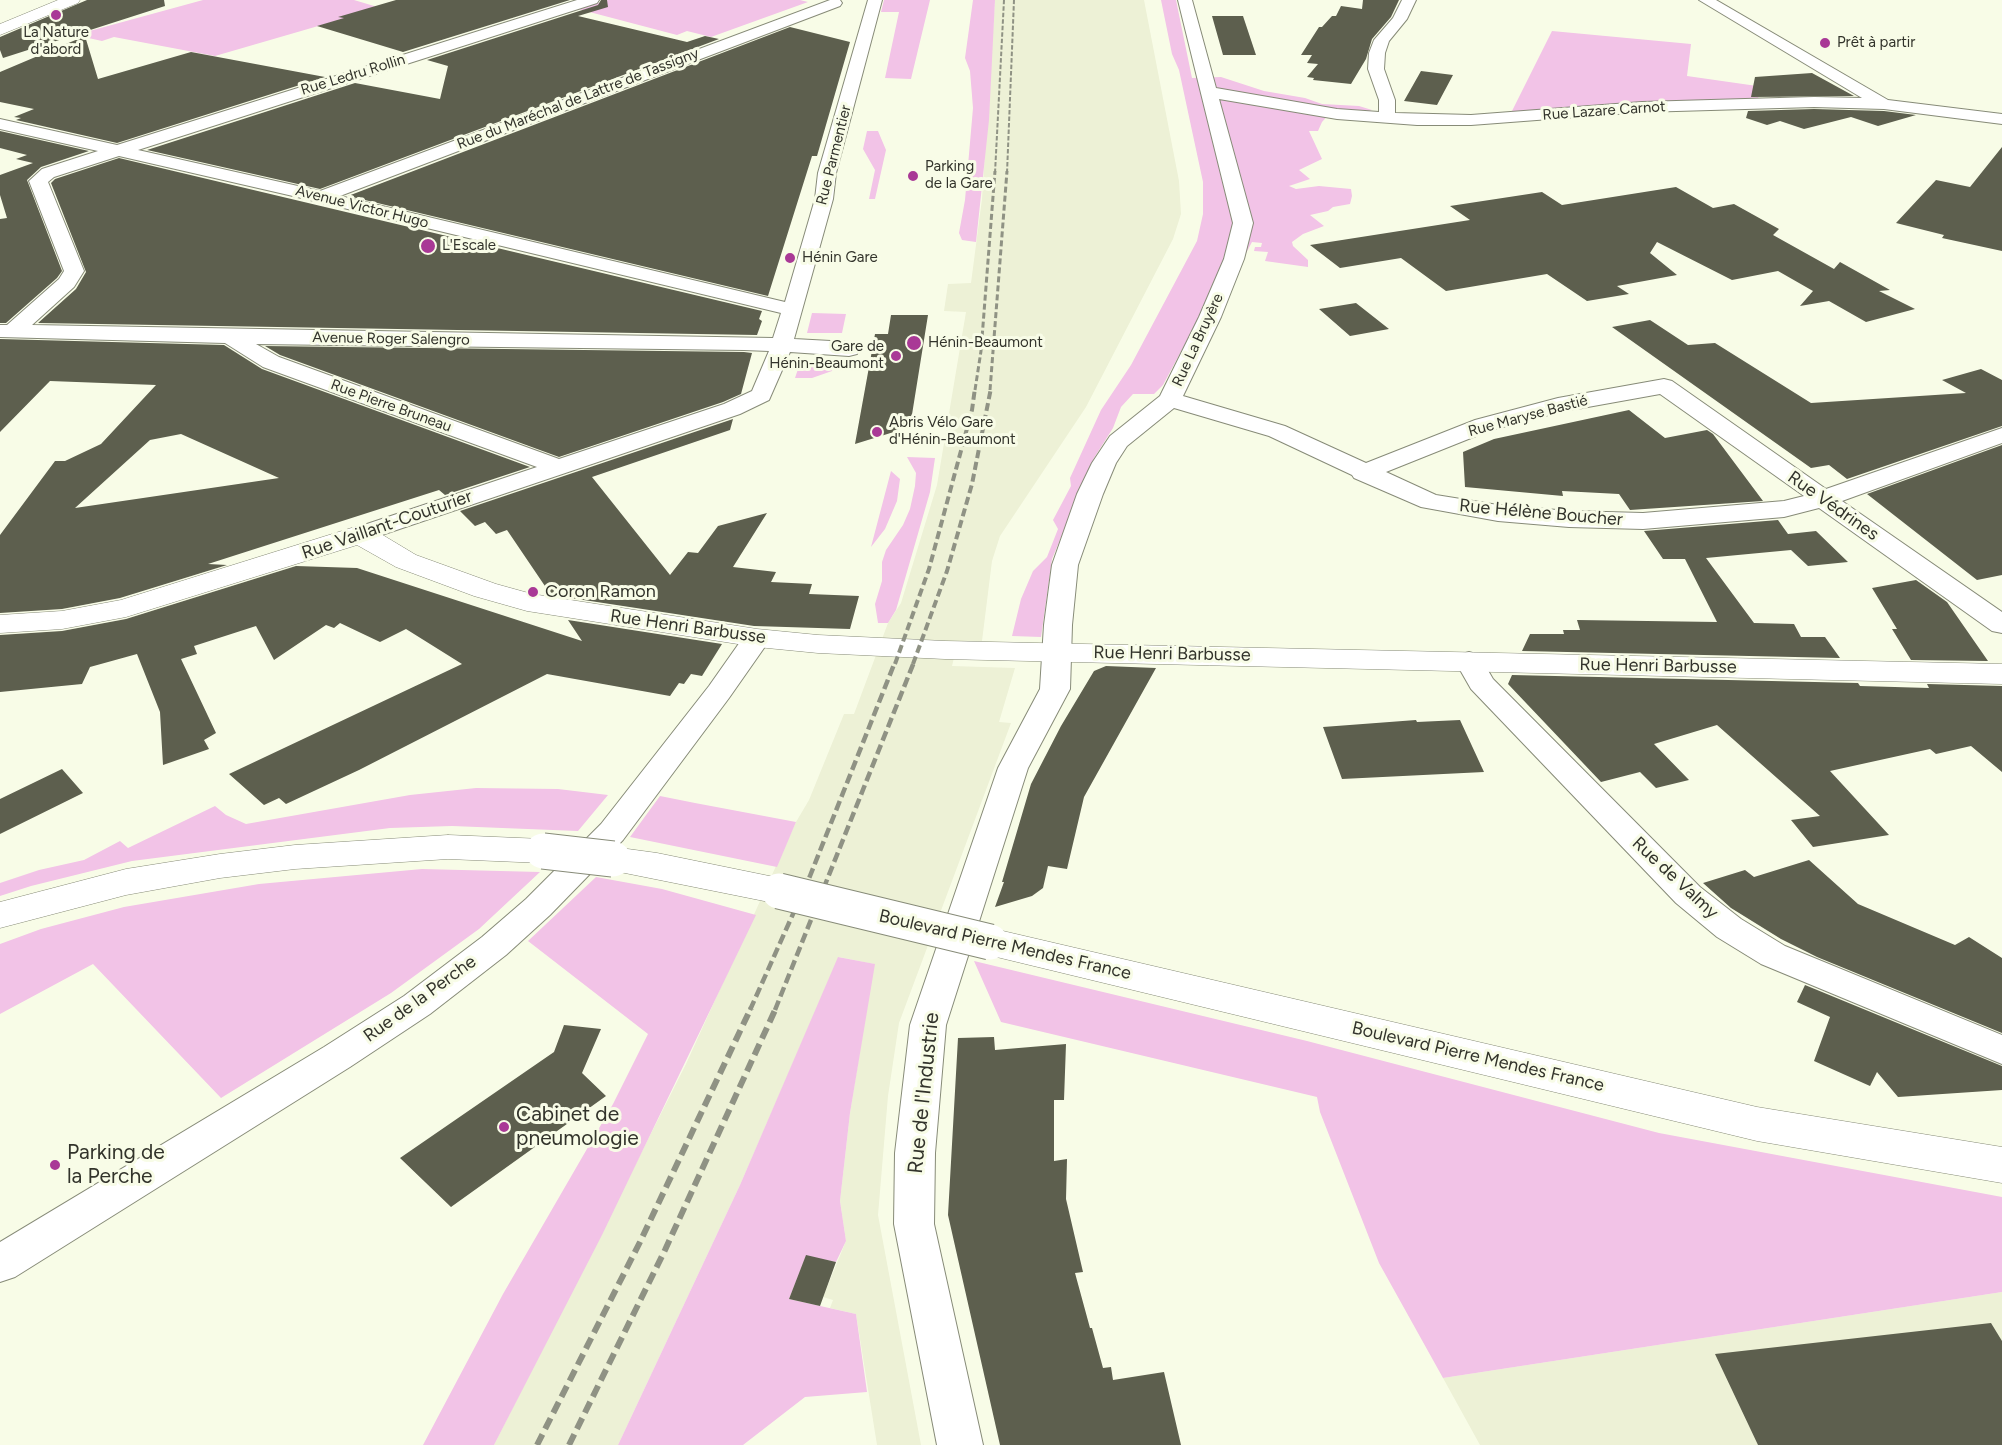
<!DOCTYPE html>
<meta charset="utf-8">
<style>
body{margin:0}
canvas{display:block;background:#f8fce7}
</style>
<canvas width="2002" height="1445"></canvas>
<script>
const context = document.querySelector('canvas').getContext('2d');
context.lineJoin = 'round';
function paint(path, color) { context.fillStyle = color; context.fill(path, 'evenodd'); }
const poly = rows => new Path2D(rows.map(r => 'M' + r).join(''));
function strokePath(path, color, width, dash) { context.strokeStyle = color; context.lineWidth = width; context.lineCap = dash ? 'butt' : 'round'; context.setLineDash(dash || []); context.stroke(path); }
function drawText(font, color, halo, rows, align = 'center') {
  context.font = font + ' Figtree,sans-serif'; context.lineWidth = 6; context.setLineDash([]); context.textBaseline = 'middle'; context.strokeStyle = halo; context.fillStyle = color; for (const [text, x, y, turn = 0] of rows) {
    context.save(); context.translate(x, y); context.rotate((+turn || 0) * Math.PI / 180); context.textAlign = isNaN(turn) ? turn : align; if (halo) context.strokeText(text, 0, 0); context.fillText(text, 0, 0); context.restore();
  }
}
const built = poly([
 [995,0,1144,0,1179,181,1181,214,1173,239,1086,407,1000,536,992,561,982,641,958,641,952,666,1015,668,999,722,1011,723,899,1023,888,1096,878,1215,921,1445,877,1445,856,1314,830,1308,833,1300,823,1297,846,1241,840,1201,850,1113,874,964,839,957,740,1185,618,1445,494,1445,686,1064,796,822,809,800,844,714,854,714,888,623,901,603,937,485,966,312,944,311,948,284,971,283,982,199],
 [2002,1292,2002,1445,1480,1445,1443,1378]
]);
const green = poly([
 [203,0,354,0,441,26,332,22,215,56,114,37,102,41,75,35],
 [608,0,800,0,808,2,711,37,687,31,677,35,578,9],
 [884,0,930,0,911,79,885,78,899,12,881,12],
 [973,0,995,0,989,120,976,242,962,240,959,233,965,200,973,108,970,71,965,58],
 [1161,0,1176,0,1192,78,1221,77,1264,91,1305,98,1322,104,1359,106,1372,110,1366,112,1332,111,1322,122,1318,131,1309,131,1322,159,1299,170,1310,179,1289,186,1296,189,1319,186,1351,189,1352,196,1350,204,1333,207,1328,211,1310,215,1324,226,1303,234,1292,242,1293,246,1308,260,1308,267,1265,261,1268,252,1254,251,1255,247,1261,247,1262,243,1252,242,1243,259,1200,316,1163,385,1154,394,1133,394,1121,407,1113,428,1094,458,1052,559,1041,637,1012,636,1021,599,1033,571,1047,557,1058,529,1053,520,1071,486,1070,478,1101,410,1131,365,1197,241,1203,214,1203,182,1179,70,1172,54],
 [1552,31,1691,44,1687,76,1757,86,1759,103,1509,117],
 [867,131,878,131,886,150,875,199,869,199,875,170,863,149],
 [812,313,846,314,842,333,807,333],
 [800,363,834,363,832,371,812,378,795,378],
 [907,457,935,458,930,492,896,610,888,623,878,623,875,604,882,581,882,562,886,550,903,525,910,509,915,486,916,473],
 [891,471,900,479,897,501,885,529,871,547],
 [476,788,558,789,608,795,578,831,452,826,390,828,132,861,31,886,0,896,0,883,39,870,84,860,120,841,128,848,215,806,226,815,246,824,410,795],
 [660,796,695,803,796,822,777,867,630,837],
 [422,869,540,872,479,929,391,993,221,1098,93,964,0,1014,0,944,41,929,124,907,259,884],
 [596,877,662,889,756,915,602,1235,494,1445,423,1445,503,1294,613,1104,648,1034,528,941],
 [838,957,875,964,850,1113,840,1201,846,1241,836,1262,806,1256,789,1299,856,1314,867,1392,805,1397,743,1445,618,1445,740,1185],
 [974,961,1307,1041,1659,1133,2002,1197,2002,1292,1443,1378,1379,1263,1320,1112,1317,1097,1001,1022]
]);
const building = poly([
 [87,0,164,0,165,6,3,58,0,50,0,37],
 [396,0,570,0,403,52,317,26,344,18,338,17],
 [601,0,607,0,608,7,578,16,687,42,705,36,719,39,320,189,147,150,355,83,440,99,448,66,427,60,598,5],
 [1363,0,1399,0,1391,17,1372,39,1366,59,1351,84,1313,80,1314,78,1307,77,1318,64,1307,63,1312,55,1301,55,1319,27,1322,27,1332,16,1336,16,1341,6,1362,9],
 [1212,16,1243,16,1256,55,1223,55],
 [790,27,850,42,817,156,812,156,768,296,348,196],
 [85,36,98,79,191,52,325,77,117,143,16,120,21,118,14,117,34,109,0,102,0,72],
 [1421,71,1453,75,1437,105,1404,101],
 [1812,73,1854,96,1751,97,1755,77],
 [1814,109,1884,111,1916,115,1878,126,1851,117,1804,129,1780,121,1767,125,1746,118,1748,111],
 [0,131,89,151,41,167,27,180,62,271,57,278,6,323,0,323,0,219,7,218,0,195,0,175,33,163,16,159,27,155,0,148],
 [2002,147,2002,251,1942,238,1944,235,1896,223,1936,180,1970,187],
 [119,158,762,311,759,319,762,321,757,335,38,323,76,289,86,272,51,183,55,179],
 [1676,187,1713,208,1734,204,1779,229,1773,235,1834,269,1840,262,1890,290,1879,291,1915,309,1866,322,1829,301,1800,306,1813,291,1778,271,1732,280,1657,242,1650,253,1677,275,1617,286,1629,294,1587,301,1547,274,1446,291,1401,258,1340,268,1310,245,1470,220,1450,206,1542,192,1562,205],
 [1356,303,1389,329,1350,336,1319,309],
 [891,315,928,315,910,427,855,444,875,334,888,334],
 [1650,320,1688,345,1715,343,1811,403,1966,393,1942,380,1981,369,2002,380,2002,426,1847,479,1829,465,1811,468,1612,327],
 [0,339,224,345,262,369,530,467,445,495,439,490,208,564,227,565,120,598,62,609,0,613,0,535,55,461,65,461,101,444,156,385,50,381,0,432],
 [181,434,279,478,75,508,150,440],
 [265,346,744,352,752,353,741,394,723,402,559,457,280,355],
 [1629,410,1665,438,1707,430,1713,434,1763,501,1630,510,1619,494,1562,491,1563,496,1465,487,1463,452,1494,439],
 [733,419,730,430,592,477,670,575,688,552,698,553,718,526,767,513,733,567,776,572,771,582,812,584,809,594,859,596,850,629,754,626,551,595,507,530,496,534,485,522,475,526,460,511],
 [2002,445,2002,575,1977,580,1867,494],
 [1778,520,1788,534,1816,531,1848,562,1808,566,1791,550,1706,558,1754,623,1794,624,1801,637,1825,637,1840,658,1522,651,1530,634,1564,634,1563,630,1580,630,1577,620,1717,622,1685,559,1663,559,1644,531],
 [296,566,357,568,582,641,568,620,722,644,702,676,691,674,684,684,679,683,670,696,547,674,359,770,286,804,279,798,264,805,229,774,462,664,406,629,380,642,340,623,334,628,326,625,274,660,256,626,194,646,197,654,181,659,216,733,204,740,209,749,163,765,160,712,137,654,90,667,82,684,0,692,0,635,62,631,126,619],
 [1916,580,1947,602,1988,661,1911,660,1892,629,1897,629,1872,588],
 [1106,666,1156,668,1084,797,1067,869,1048,866,1043,888,1032,896,995,907,1004,882,1002,882,1031,784,1061,726,1094,671],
 [1512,675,1858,683,1860,686,1929,688,1927,684,2002,686,2002,772,1971,746,1936,754,1930,749,1830,771,1889,835,1813,847,1791,820,1820,816,1717,725,1654,744,1689,780,1656,788,1640,772,1601,782,1508,684],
 [1416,720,1417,722,1460,720,1484,772,1342,779,1323,727],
 [62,769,83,793,0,834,0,799],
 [1809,860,1858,904,1955,945,1969,937,2002,958,2002,1033,1817,957,1781,939,1731,908,1703,883,1745,870,1754,877],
 [1805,985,2002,1066,2002,1090,1898,1097,1877,1072,1870,1086,1814,1061,1830,1017,1797,1002],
 [564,1025,601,1029,582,1073,606,1096,451,1207,400,1158,554,1052],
 [994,1037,995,1050,1066,1044,1064,1100,1054,1100,1054,1161,1067,1159,1066,1199,1083,1272,1075,1273,1090,1328,1092,1328,1103,1368,1111,1367,1113,1380,1164,1372,1181,1445,1000,1445,948,1215,958,1038],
 [806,1255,836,1262,820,1306,789,1299],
 [1991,1323,2002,1341,2002,1445,1758,1445,1715,1354]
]);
const street = poly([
 [577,0,599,0,597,3,138,150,320,191,830,0,840,0,842,3,840,6,340,196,785,302,815,199,818,173,868,0,882,0,836,173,833,199,794,339,849,342,857,344,860,349,857,354,849,356,790,352,769,400,740,414,361,542,352,539,348,534,352,529,537,467,263,367,225,343,0,337,0,325,7,325,59,279,64,271,29,181,42,169,98,151,0,129,0,119,117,145,577,0],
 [119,156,306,199,781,313,773,338,32,325,74,287,84,271,48,182,54,177,119,156],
 [256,344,744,350,769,351,752,391,724,404,559,459,279,357,256,344],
 [1178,0,1192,0,1216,88,1337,109,1379,112,1379,100,1368,69,1369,53,1374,40,1393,18,1402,0,1416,0,1407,19,1389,41,1385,53,1384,69,1395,100,1395,113,1471,115,1642,102,1814,97,1862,98,1699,0,1716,0,1888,100,2002,114,2002,124,1884,109,1814,107,1642,112,1471,125,1417,125,1337,119,1219,99,1253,223,1244,259,1221,317,1183,396,1285,426,1366,463,1475,420,1558,398,1664,379,1672,381,1826,489,2002,428,2002,443,1842,501,2002,612,2002,633,1992,631,1819,508,1784,517,1643,529,1569,527,1498,521,1421,507,1354,478,1352,475,1269,436,1174,408,1127,446,1116,463,1103,494,1078,565,1072,625,1070,689,1028,768,946,1025,935,1153,934,1224,983,1445,937,1445,894,1224,895,1153,910,1025,998,768,1040,689,1044,625,1052,565,1077,494,1092,463,1110,436,1160,396,1199,317,1224,259,1233,223,1178,0],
 [1660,394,1804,496,1784,501,1643,513,1569,511,1498,505,1436,495,1386,472,1491,430,1560,412,1660,394],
 [757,630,767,632,771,638,729,698,623,840,550,915,506,955,430,1014,350,1067,15,1277,0,1282,0,1242,324,1047,404,996,482,937,526,899,601,824,709,686,747,632,757,630],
 [1469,652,1479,655,1493,679,1700,887,1741,919,1785,946,2002,1035,2002,1064,1761,964,1717,937,1676,903,1471,689,1455,661,1459,655,1469,652]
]);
const secondary = poly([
 [58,0,80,0,78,3,0,35,0,24,58,0],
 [361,525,371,528,416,555,496,584,532,594,757,629,818,635,945,641,2002,664,2002,684,945,659,818,653,757,647,527,611,474,596,396,567,357,545,126,617,62,629,0,633,0,615,62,611,121,600,361,525],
 [448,835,543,839,556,842,561,851,556,860,543,863,448,859,295,869,220,878,126,895,0,928,0,902,126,869,220,854,295,845,448,835],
 [613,847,657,853,779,878,792,882,798,891,792,900,779,904,600,868,595,859,600,850,613,847],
 [990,928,1757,1107,2002,1147,2002,1183,1757,1141,976,952,971,942,976,932,990,928]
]);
const railFar4 = poly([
 [995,173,1004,0],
 [1007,173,1014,0]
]);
const railFar3 = poly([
 [975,390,981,351,995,171],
 [990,390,1007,171]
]);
const railFar2 = poly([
 [895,664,929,569,972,410,975,388],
 [913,664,947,571,972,484,991,388]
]);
const railFar1 = poly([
 [750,1010,810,876,895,662],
 [775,1010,914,662]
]);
const rail = poly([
 [537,1445,640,1242,751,1008],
 [569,1445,665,1250,776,1008]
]);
const secondaryBridge = poly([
 [543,851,613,859],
 [779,891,990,942]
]);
const markers = [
 [56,15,6,"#a93996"],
 [1825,43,6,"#a93996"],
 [913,176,6,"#a93996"],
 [428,246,8,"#a93996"],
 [790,258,6,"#a93996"],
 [914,343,8,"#a93996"],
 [896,356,6,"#a93996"],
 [877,432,6,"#a93996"],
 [533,592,6,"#a93996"],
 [504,1127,6,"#a93996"],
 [55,1165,6,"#a93996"]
];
const farPoinames = [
 ["La Nature",56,33,"center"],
 ["d'abord",56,50,"center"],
 ["Prêt à partir",1837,43],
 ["Parking",925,167],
 ["de la Gare",925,184],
 ["L'Escale",442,246],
 ["Hénin Gare",802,258],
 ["Hénin-Beaumont",928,343],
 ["Gare de",884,347,"right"],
 ["Hénin-Beaumont",884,364,"right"],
 ["Abris Vélo Gare",889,423],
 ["d'Hénin-Beaumont",889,440]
];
const farStreetnames = [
 ["Rue Ledru Rollin",353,75,-17],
 ["Rue du Maréchal de Lattre de Tassigny",578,99,-21],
 ["Rue Lazare Carnot",1604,111,-4],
 ["Rue Parmentier",834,155,-76],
 ["Avenue Victor Hugo",362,207,14],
 ["Avenue Roger Salengro",391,339,1],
 ["Rue La Bruyère",1198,340,-65],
 ["Rue Pierre Bruneau",391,406,20],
 ["Rue Maryse Bastié",1528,416,-15]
];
const streetNames = [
 ["Rue Védrines",1833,506,35],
 ["Rue Hélène Boucher",1541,513,5],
 ["Rue Vaillant-Couturier",387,525,-19],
 ["Rue Henri Barbusse",688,627,8],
 ["Rue Henri Barbusse",1172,654,1],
 ["Rue Henri Barbusse",1658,666,1],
 ["Rue de Valmy",1675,878,43],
 ["Boulevard Pierre Mendes France",1005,945,13],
 ["Rue de la Perche",420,999,-36],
 ["Boulevard Pierre Mendes France",1478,1057,13]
];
const poiNames = [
 ["Coron Ramon",545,592]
];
const nearStreetnames = [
 ["Rue de l'Industrie",924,1093,-84]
];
const nearPoinames = [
 ["Cabinet de",516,1115],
 ["pneumologie",516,1139],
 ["Parking de",67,1153],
 ["la Perche",67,1177]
];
paint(built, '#edf1d6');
paint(green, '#f2c3e7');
paint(building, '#5d5f4e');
strokePath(street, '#878b78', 2);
strokePath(secondary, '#878b78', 1);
paint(street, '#fff');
paint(secondary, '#fff');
strokePath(railFar4, '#8f9284', 2, [4.5, 2]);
strokePath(railFar3, '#8f9284', 3, [6, 3]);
strokePath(railFar2, '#8f9284', 4, [8, 4]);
strokePath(railFar1, '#8f9284', 4.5, [10, 4.5]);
strokePath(rail, '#8f9284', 6, [12, 6]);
strokePath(secondaryBridge, '#878b78', 37, []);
strokePath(secondaryBridge, '#fff', 35);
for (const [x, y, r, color] of markers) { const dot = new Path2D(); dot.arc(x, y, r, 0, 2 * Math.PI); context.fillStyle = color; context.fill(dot); strokePath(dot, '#f8fce7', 2); }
drawText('15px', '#32332b', '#f8fce7', farPoinames, 'left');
drawText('15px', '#32332b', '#f8fce7', farStreetnames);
drawText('18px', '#32332b', '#f8fce7', streetNames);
drawText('18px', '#32332b', '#f8fce7', poiNames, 'left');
drawText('21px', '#32332b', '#f8fce7', nearStreetnames);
drawText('21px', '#32332b', '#f8fce7', nearPoinames, 'left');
</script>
